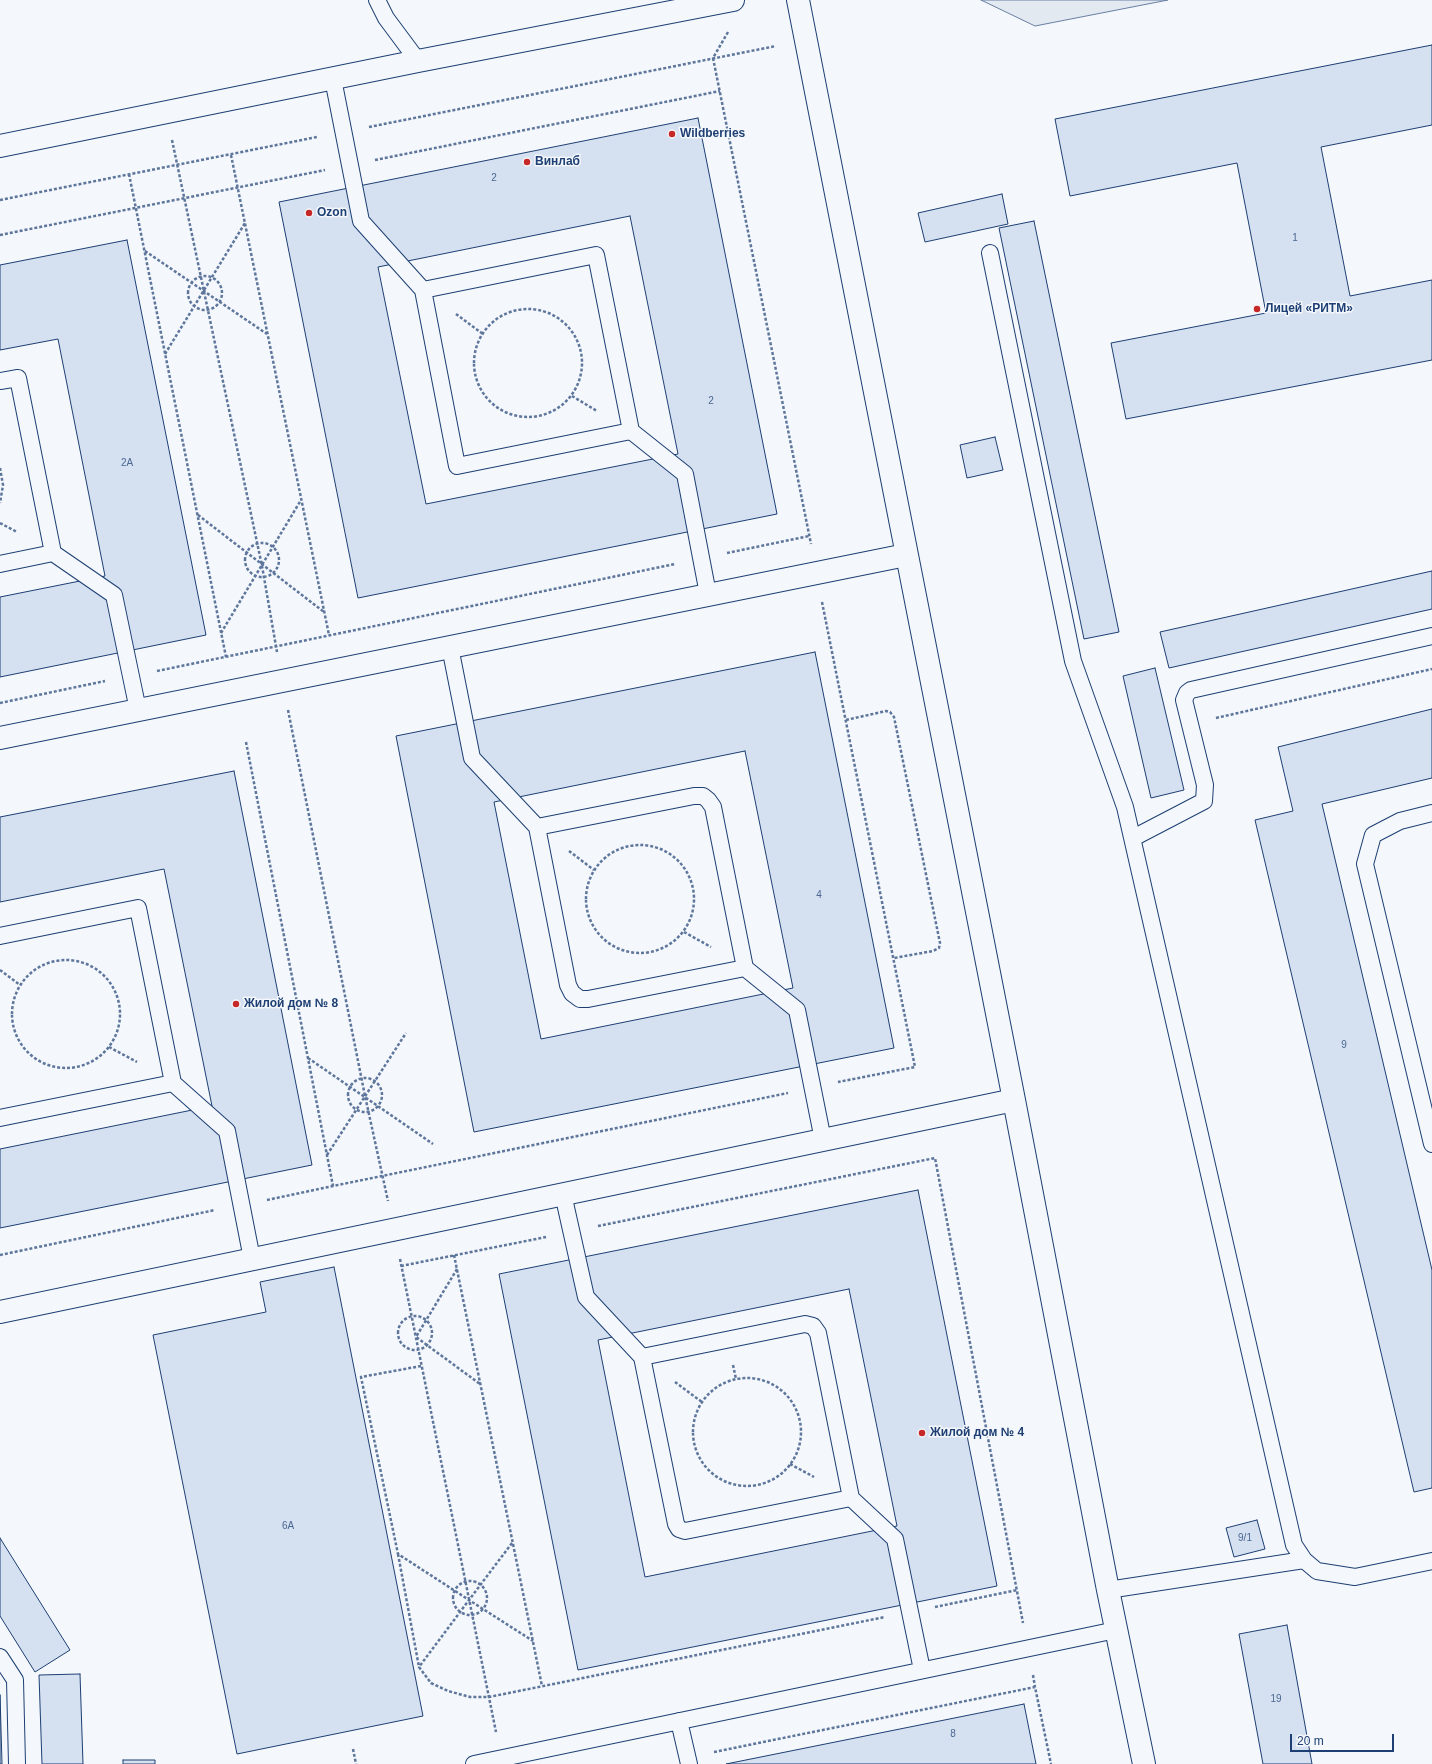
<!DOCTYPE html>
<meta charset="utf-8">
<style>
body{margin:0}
#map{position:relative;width:1432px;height:1764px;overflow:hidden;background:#f4f7fb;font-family:Helvetica,sans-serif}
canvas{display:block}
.scale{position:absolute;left:1290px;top:1734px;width:104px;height:18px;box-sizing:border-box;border:2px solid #1d3f73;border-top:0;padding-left:5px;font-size:12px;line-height:14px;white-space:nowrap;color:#1d3f73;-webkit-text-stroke:3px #f4f7fb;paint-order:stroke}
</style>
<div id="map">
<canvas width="1432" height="1764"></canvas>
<div class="scale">20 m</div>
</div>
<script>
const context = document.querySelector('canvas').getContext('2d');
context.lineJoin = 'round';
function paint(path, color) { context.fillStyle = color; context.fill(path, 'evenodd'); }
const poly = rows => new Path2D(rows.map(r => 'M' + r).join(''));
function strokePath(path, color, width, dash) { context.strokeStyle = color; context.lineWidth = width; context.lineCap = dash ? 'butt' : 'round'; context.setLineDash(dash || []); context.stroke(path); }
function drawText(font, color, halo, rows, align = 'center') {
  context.font = font + ' Helvetica,sans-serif'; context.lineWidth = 3; context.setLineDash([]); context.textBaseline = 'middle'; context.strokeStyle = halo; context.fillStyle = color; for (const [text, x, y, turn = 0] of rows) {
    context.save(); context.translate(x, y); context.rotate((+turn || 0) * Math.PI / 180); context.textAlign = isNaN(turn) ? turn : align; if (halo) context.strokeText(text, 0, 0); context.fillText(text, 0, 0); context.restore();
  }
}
const green = poly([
 [981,0,1168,0,1035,26,981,0]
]);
const building = poly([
 [1432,45,1432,125,1321,147,1350,296,1432,280,1432,360,1126,419,1111,343,1266,313,1237,163,1070,196,1055,119,1432,45],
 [698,118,777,514,358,598,279,202,698,118],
 [630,216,678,454,426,504,378,267,630,216],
 [1002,194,1008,224,925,242,918,213,1002,194],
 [1034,221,1119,632,1084,639,999,228,1034,221],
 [127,240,206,635,0,677,0,597,105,576,58,339,0,350,0,265,127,240],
 [995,437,1003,470,967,478,960,445,995,437],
 [1432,571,1432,609,1169,668,1160,632,1432,571],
 [815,652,894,1048,474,1132,396,736,815,652],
 [745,751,793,988,541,1039,494,802,745,751],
 [1155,668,1184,790,1151,798,1123,676,1155,668],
 [1432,709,1432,778,1322,804,1432,1270,1432,1488,1414,1492,1255,820,1293,811,1278,747,1432,709],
 [234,771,312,1165,0,1228,0,1149,212,1106,164,869,0,902,0,817,234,771],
 [918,1190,997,1586,578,1670,499,1274,918,1190],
 [849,1289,897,1526,645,1577,598,1340,849,1289],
 [334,1267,423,1716,237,1754,153,1335,266,1312,260,1282,334,1267],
 [1257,1520,1265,1549,1234,1557,1226,1528,1257,1520],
 [0,1538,70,1650,35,1672,0,1616,0,1538],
 [1287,1625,1312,1764,1263,1764,1239,1634,1287,1625],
 [80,1674,83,1764,42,1764,39,1675,80,1674],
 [0,1695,2,1764,0,1764,0,1695],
 [1024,1704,1036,1764,726,1764,1024,1704],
 [123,1760,155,1760,155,1764,123,1764,123,1760]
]);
const path = poly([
 [728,32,713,58,811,544],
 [369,127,776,46],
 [172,140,262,566,277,652],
 [231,155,329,635],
 [375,160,720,91],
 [129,174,226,657],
 [0,200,317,137],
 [0,235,325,170],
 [145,251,267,334],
 '188 293a17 17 0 1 1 34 0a17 17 0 1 1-34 0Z',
 '474 363a54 54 0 1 1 108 0a54 54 0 1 1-108 0Z',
 [456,314,483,334],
 [165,354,245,223],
 [572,396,597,411],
 [0,468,3,485,0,503],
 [198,515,324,612],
 [0,523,17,532],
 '245 560a17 17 0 1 1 34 0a17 17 0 1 1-34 0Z',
 [727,553,809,536],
 [822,602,915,1067,838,1082],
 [221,633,301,500],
 [157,671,675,564],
 [0,703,105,681],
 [288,710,365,1096,388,1201],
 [1216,718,1432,669],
 [846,720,886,711,890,712,894,717,940,943,939,948,933,951,894,958],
 [246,742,333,1186,788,1093],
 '586 899a54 54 0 1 1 108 0a54 54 0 1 1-108 0Z',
 [569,851,594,870],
 [684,932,711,947],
 '12 1014a54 54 0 1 1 108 0a54 54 0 1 1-108 0Z',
 [0,970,20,985],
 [109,1047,137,1062],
 [308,1058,433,1144],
 '348 1095a17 17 0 1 1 34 0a17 17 0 1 1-34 0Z',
 [327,1155,406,1033],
 [267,1200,333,1186],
 [598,1226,935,1158,1023,1623],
 [0,1255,215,1210],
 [454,1255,542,1686],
 [400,1259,496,1732],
 [401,1266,546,1237],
 [457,1269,416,1337,480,1384],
 '398 1333a17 17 0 1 1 34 0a17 17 0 1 1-34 0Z',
 [733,1365,736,1379],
 [421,1366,361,1377,398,1554,469,1600,419,1667,431,1683,448,1691,470,1697,489,1697,885,1617],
 '693 1432a54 54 0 1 1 108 0a54 54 0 1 1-108 0Z',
 [675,1382,702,1402],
 [790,1464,814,1477],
 [512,1543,469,1600,533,1641],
 [398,1554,419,1667],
 '453 1598a17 17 0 1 1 34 0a17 17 0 1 1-34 0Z',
 [935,1607,1017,1590],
 [1033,1675,1035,1687],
 [353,1749,356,1764],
 [714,1752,1035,1687,1051,1764]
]);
const service = poly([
 [377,0,386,18,418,61],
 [333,79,361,221,423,290],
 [990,253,1073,661,1125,807,1294,1545,1304,1560,1317,1571,1355,1577,1432,1561],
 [0,381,18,378,53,553,114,595,138,710],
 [631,431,457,466,423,290,596,255,631,431,685,474,708,594],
 [0,564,53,553],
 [450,647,472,758,537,827],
 [1432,813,1400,821,1373,835,1365,864,1432,1144],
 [1133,838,1204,801,1205,785,1184,700,1187,693,1191,690,1432,636],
 [0,936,138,908,173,1083,227,1131,252,1259],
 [745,968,588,999,580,999,572,993,568,985,537,827,694,796,703,796,708,800,713,807,745,968,797,1010,823,1140],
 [0,1118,173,1083],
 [563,1194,586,1297,642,1357],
 [851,1498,685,1531,679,1529,676,1524,642,1357,805,1324,813,1326,818,1333,851,1498,895,1539,922,1670],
 [1108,1590,1304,1560],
 [0,1657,15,1680,17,1764],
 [679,1721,689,1764],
 [474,1764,1116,1630]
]);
const minor = poly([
 [798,0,1014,1100,1108,1590,1144,1764],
 [0,146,418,61,733,0],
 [0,738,906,555],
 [0,1312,1014,1100]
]);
const markers = [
 [672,134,4,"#c62828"],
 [527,162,4,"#c62828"],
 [309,213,4,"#c62828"],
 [1257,309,4,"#c62828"],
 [236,1004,4,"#c62828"],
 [922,1433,4,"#c62828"]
];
const numberNames = [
 ["2",494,178],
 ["1",1295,238],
 ["2",711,401],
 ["2А",127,463],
 ["4",819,895],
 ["9",1344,1045],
 ["6А",288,1526],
 ["9/1",1245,1538],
 ["19",1276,1699],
 ["8",953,1734]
];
const poiNames = [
 ["Wildberries",680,134],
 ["Винлаб",535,162],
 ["Ozon",317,213],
 ["Лицей «РИТМ»",1265,309],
 ["Жилой дом № 8",244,1004],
 ["Жилой дом № 4",930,1433]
];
paint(green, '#e3e9f0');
strokePath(green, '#687fa3', 1);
paint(building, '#d5e0f0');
strokePath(building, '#1d3f73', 1);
strokePath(service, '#1d3f73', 18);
strokePath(minor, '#1d3f73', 24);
strokePath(path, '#5e769c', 2.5, [3, 2]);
strokePath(service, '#f4f7fb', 16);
strokePath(minor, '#f4f7fb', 22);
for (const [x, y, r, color] of markers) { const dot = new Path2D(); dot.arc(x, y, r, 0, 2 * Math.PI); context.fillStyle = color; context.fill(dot); strokePath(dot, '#f4f7fb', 1.5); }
drawText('10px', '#4b6792', null, numberNames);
drawText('bold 12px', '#1d3f73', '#f4f7fb', poiNames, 'left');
</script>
